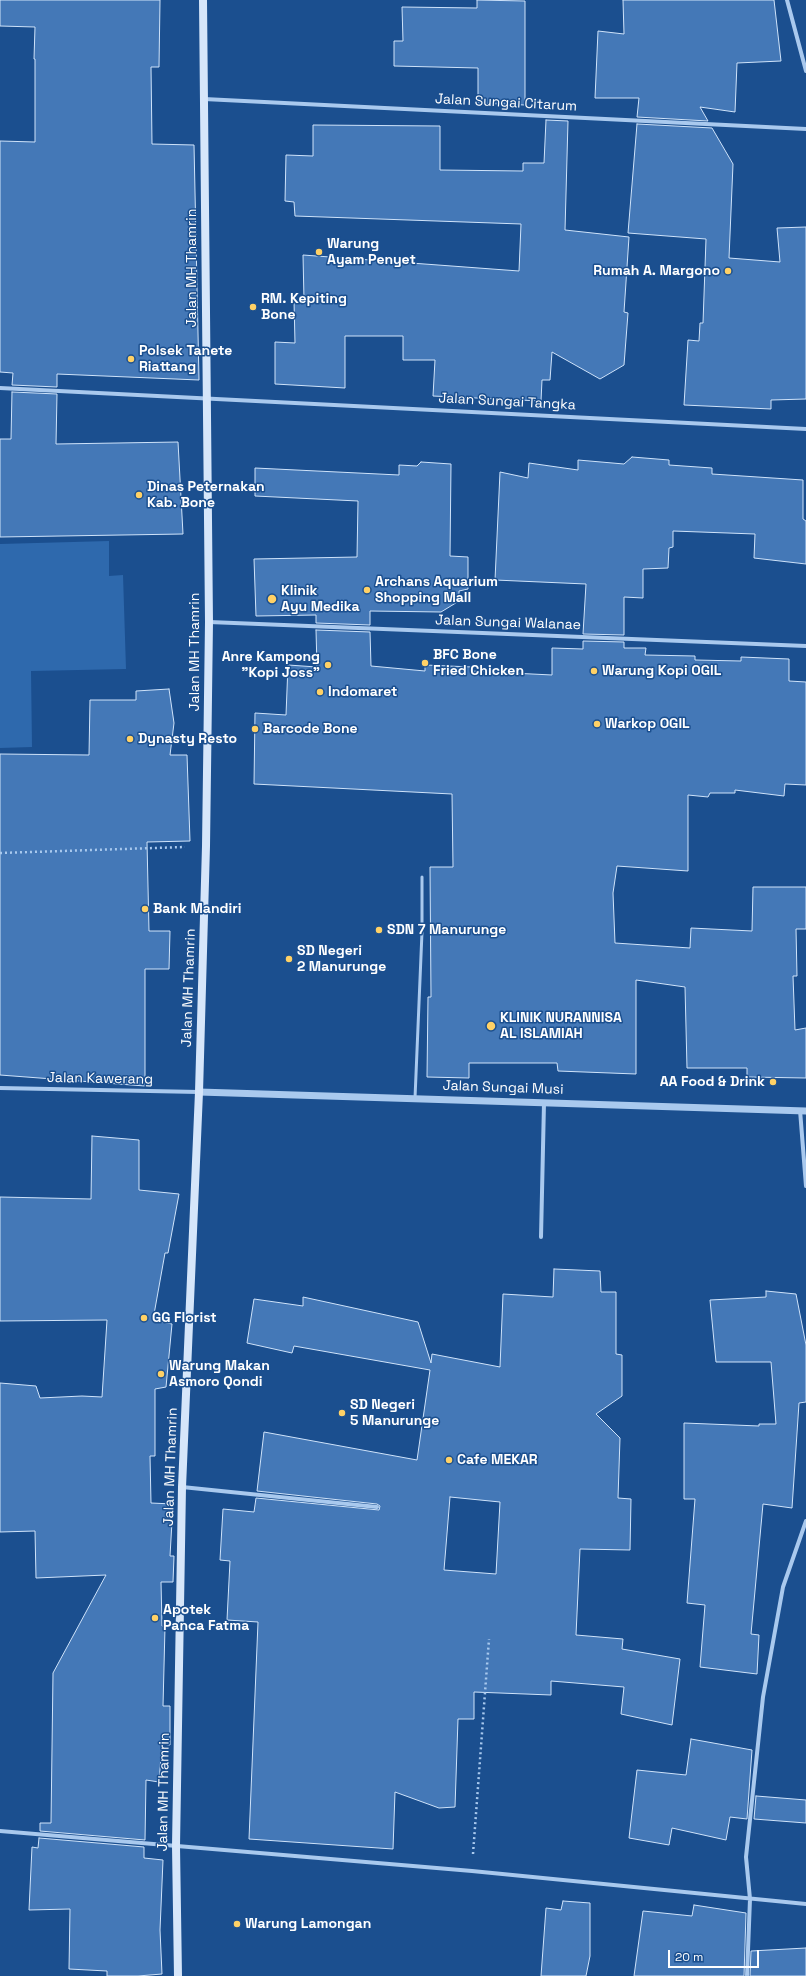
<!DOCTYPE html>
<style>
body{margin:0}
#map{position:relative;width:806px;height:1976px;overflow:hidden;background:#1b4f8f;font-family:"Space Grotesk",sans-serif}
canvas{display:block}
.scale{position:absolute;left:668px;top:1950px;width:91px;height:18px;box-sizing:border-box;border:2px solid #fff;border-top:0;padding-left:5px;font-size:12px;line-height:14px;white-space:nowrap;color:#fff;-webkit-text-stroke:3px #1b4f8f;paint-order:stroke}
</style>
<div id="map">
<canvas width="806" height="1976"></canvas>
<div class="scale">20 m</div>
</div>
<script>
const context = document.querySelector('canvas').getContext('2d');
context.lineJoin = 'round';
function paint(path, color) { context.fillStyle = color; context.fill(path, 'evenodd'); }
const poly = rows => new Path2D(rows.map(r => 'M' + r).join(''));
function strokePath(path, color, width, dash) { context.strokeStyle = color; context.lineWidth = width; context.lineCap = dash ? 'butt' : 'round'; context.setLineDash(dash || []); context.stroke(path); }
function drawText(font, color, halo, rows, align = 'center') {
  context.font = font + ' "Space Grotesk",sans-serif'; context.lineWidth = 3; context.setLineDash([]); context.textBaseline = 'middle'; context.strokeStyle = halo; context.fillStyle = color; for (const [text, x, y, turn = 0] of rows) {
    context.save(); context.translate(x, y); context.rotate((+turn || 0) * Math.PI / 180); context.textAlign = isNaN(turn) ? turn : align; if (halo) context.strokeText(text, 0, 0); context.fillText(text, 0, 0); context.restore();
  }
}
const green = poly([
 [109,541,109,576,123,575,126,669,31,671,32,747,0,748,0,544]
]);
const building = poly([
 [0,0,160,0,159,67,151,67,152,144,194,145,199,380,57,374,57,387,12,385,13,373,0,372,0,141,35,142,35,59,34,59,35,27,0,26,0,0],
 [477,0,525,1,525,105,478,103,478,68,394,66,394,41,403,41,402,7,477,8,477,0],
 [623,0,774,0,781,61,737,63,735,112,700,107,708,121,637,117,639,98,595,98,598,31,624,34,623,0],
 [546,120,568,121,565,230,629,237,624,312,628,313,624,365,600,379,552,352,550,380,542,380,541,401,433,396,435,360,403,360,403,336,345,336,345,388,275,384,275,342,295,343,294,301,304,300,303,255,519,271,521,224,295,216,294,202,285,201,286,155,313,156,313,125,440,126,440,170,523,171,523,163,544,163,546,120],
 [637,124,712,128,733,164,729,258,780,262,777,228,806,227,806,399,771,400,771,409,684,405,688,340,699,341,700,323,703,323,706,239,628,233,637,124],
 [12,392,57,394,56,444,178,442,183,534,0,537,0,439,11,439,12,392],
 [632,457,669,460,669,465,712,468,712,474,803,480,803,519,806,521,806,564,754,558,755,534,673,531,673,547,669,548,668,568,643,569,643,598,624,597,624,635,583,634,586,584,495,580,500,472,528,478,529,463,578,470,578,460,624,464,632,457],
 [421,462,451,464,450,556,468,557,468,589,459,591,459,601,441,612,370,611,370,625,316,623,316,615,256,616,254,559,357,557,358,501,255,496,255,468,399,475,399,465,417,466,421,462],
 [316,630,370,632,371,666,425,671,425,665,472,667,472,671,552,675,552,648,583,649,583,641,624,642,624,648,646,648,645,655,695,656,695,660,741,661,741,657,789,659,789,681,806,682,806,785,785,784,784,796,735,790,735,793,710,793,708,797,688,795,688,871,617,866,613,893,615,943,690,948,691,928,752,931,753,887,806,887,806,929,796,929,797,976,793,976,795,1030,806,1028,806,1078,747,1077,747,1068,687,1068,685,987,636,980,636,1074,558,1071,557,1063,469,1063,469,1078,427,1077,428,997,431,997,430,867,453,867,452,794,254,784,255,713,286,715,288,665,317,667,316,630],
 [169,689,174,723,170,755,187,755,190,841,147,842,149,931,170,931,169,969,145,969,145,1086,0,1075,0,754,89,755,90,700,136,700,136,691,169,689],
 [92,1136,139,1140,139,1190,179,1194,168,1253,165,1253,153,1320,172,1324,166,1387,155,1389,155,1456,150,1456,151,1503,173,1504,170,1556,174,1556,173,1582,161,1582,162,1626,165,1627,163,1706,170,1706,170,1745,162,1744,159,1782,146,1780,145,1840,40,1831,40,1823,51,1823,53,1673,106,1575,36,1578,35,1531,0,1532,0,1383,36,1386,40,1398,82,1396,102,1397,107,1320,0,1321,0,1197,91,1199,92,1136],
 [554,1269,600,1271,601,1292,616,1292,616,1354,622,1355,622,1396,596,1414,620,1438,618,1498,631,1499,630,1550,580,1549,576,1635,623,1639,622,1649,680,1659,672,1725,621,1714,624,1687,551,1681,551,1695,474,1692,474,1719,458,1719,455,1807,439,1808,395,1792,393,1849,249,1839,258,1622,227,1620,230,1561,220,1560,223,1509,254,1512,256,1498,379,1510,380,1506,377,1504,257,1491,264,1432,417,1460,430,1370,294,1346,292,1353,247,1343,254,1299,303,1306,303,1297,418,1322,431,1363,432,1354,500,1367,503,1294,553,1297,554,1269],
 [450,1497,500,1502,496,1574,444,1570,450,1497],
 [766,1291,796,1294,806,1345,806,1402,799,1403,792,1508,763,1504,751,1634,759,1635,757,1674,700,1667,705,1605,687,1603,695,1499,684,1499,684,1423,759,1426,759,1424,776,1424,771,1362,716,1362,710,1300,766,1297,766,1291],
 [691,1739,752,1750,747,1819,730,1817,726,1840,672,1828,669,1845,629,1838,637,1770,686,1775,691,1739],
 [756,1796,806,1800,806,1823,754,1819,756,1796],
 [39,1838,144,1847,144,1858,163,1860,160,1930,162,1974,138,1976,107,1976,107,1971,69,1969,70,1909,29,1910,32,1847,38,1848,39,1838],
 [563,1901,590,1903,590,1956,586,1976,541,1976,546,1908,561,1910,563,1901],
 [694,1905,746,1913,744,1976,634,1976,643,1911,692,1916,694,1905],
 [806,1948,806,1976,750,1976,751,1951,806,1948]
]);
const path = poly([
 [0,853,185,847],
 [473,1854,489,1639]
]);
const service = poly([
 [415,1098,422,932,422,877]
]);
const minor = poly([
 [787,0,806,71],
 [204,99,806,129],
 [0,388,806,429],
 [209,622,806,646],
 [0,1088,199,1092],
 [800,1110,806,1186],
 [541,1237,544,1103],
 [182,1487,377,1507],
 [0,1831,472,1871,806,1904],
 [747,1976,750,1899,746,1857,763,1697,783,1587,806,1521]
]);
const tertiary = poly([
 [199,1092,806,1111]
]);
const secondary = poly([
 [178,1976,176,1846,182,1487,199,1092,206,846,209,622,203,0]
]);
const markers = [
 [319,252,4,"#ffd166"],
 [728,271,4,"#ffd166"],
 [253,307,4,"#ffd166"],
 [131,359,4,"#ffd166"],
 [139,495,4,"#ffd166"],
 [367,590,4,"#ffd166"],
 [272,599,5,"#ffd166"],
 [425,663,4,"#ffd166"],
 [328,665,4,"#ffd166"],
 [594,671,4,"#ffd166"],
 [320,692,4,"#ffd166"],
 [597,724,4,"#ffd166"],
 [255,729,4,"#ffd166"],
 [130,739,4,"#ffd166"],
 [145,909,4,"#ffd166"],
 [379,930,4,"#ffd166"],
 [289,959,4,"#ffd166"],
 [491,1026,5,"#ffd166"],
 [773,1082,4,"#ffd166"],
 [144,1318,4,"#ffd166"],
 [161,1374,4,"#ffd166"],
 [342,1413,4,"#ffd166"],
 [449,1460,4,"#ffd166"],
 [155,1618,4,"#ffd166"],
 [237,1924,4,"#ffd166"]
];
const streetNames = [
 ["Jalan Sungai Citarum",506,103,3],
 ["Jalan MH Thamrin",192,268,-90],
 ["Jalan Sungai Tangka",507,402,3],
 ["Jalan Sungai Walanae",508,623,2],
 ["Jalan MH Thamrin",195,652,-90],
 ["Jalan MH Thamrin",189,988,-88],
 ["Jalan Kawerang",100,1079,1],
 ["Jalan Sungai Musi",503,1088,2],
 ["Jalan MH Thamrin",171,1467,-88],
 ["Jalan MH Thamrin",164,1792,-89]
];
const poiNames = [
 ["Warung",327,244],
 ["Ayam Penyet",327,260],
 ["Rumah A. Margono",720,271,"right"],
 ["RM. Kepiting",261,299],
 ["Bone",261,315],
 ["Polsek Tanete",139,351],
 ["Riattang",139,367],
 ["Dinas Peternakan",147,487],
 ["Kab. Bone",147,503],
 ["Archans Aquarium",375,582],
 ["Shopping Mall",375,598],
 ["Klinik",281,591],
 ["Ayu Medika",281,607],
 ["BFC Bone",433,655],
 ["Fried Chicken",433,671],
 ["Anre Kampong",320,657,"right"],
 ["\"Kopi Joss\"",320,673,"right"],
 ["Warung Kopi OGIL",602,671],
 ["Indomaret",328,692],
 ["Warkop OGIL",605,724],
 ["Barcode Bone",263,729],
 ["Dynasty Resto",138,739],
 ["Bank Mandiri",153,909],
 ["SDN 7 Manurunge",387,930],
 ["SD Negeri",297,951],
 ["2 Manurunge",297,967],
 ["KLINIK NURANNISA",500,1018],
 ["AL ISLAMIAH",500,1034],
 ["AA Food & Drink",765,1082,"right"],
 ["GG Florist",152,1318],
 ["Warung Makan",169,1366],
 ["Asmoro Qondi",169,1382],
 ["SD Negeri",350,1405],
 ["5 Manurunge",350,1421],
 ["Cafe MEKAR",457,1460],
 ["Apotek",163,1610],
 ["Panca Fatma",163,1626],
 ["Warung Lamongan",245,1924]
];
paint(green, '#2e69ad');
paint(building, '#4478b7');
strokePath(building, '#cfe3fa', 1);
strokePath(path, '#a9c9ee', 2.5, [2, 3]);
strokePath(service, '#a9c9ee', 3);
strokePath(minor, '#a9c9ee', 4);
strokePath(tertiary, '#a9c9ee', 7);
strokePath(secondary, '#d6e6fa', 8);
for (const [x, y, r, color] of markers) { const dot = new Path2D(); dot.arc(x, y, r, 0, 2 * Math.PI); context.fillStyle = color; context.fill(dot); strokePath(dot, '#1b4f8f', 1.5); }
drawText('14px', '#fff', '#1b4f8f', streetNames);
drawText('bold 14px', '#fff', '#1b4f8f', poiNames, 'left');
</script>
